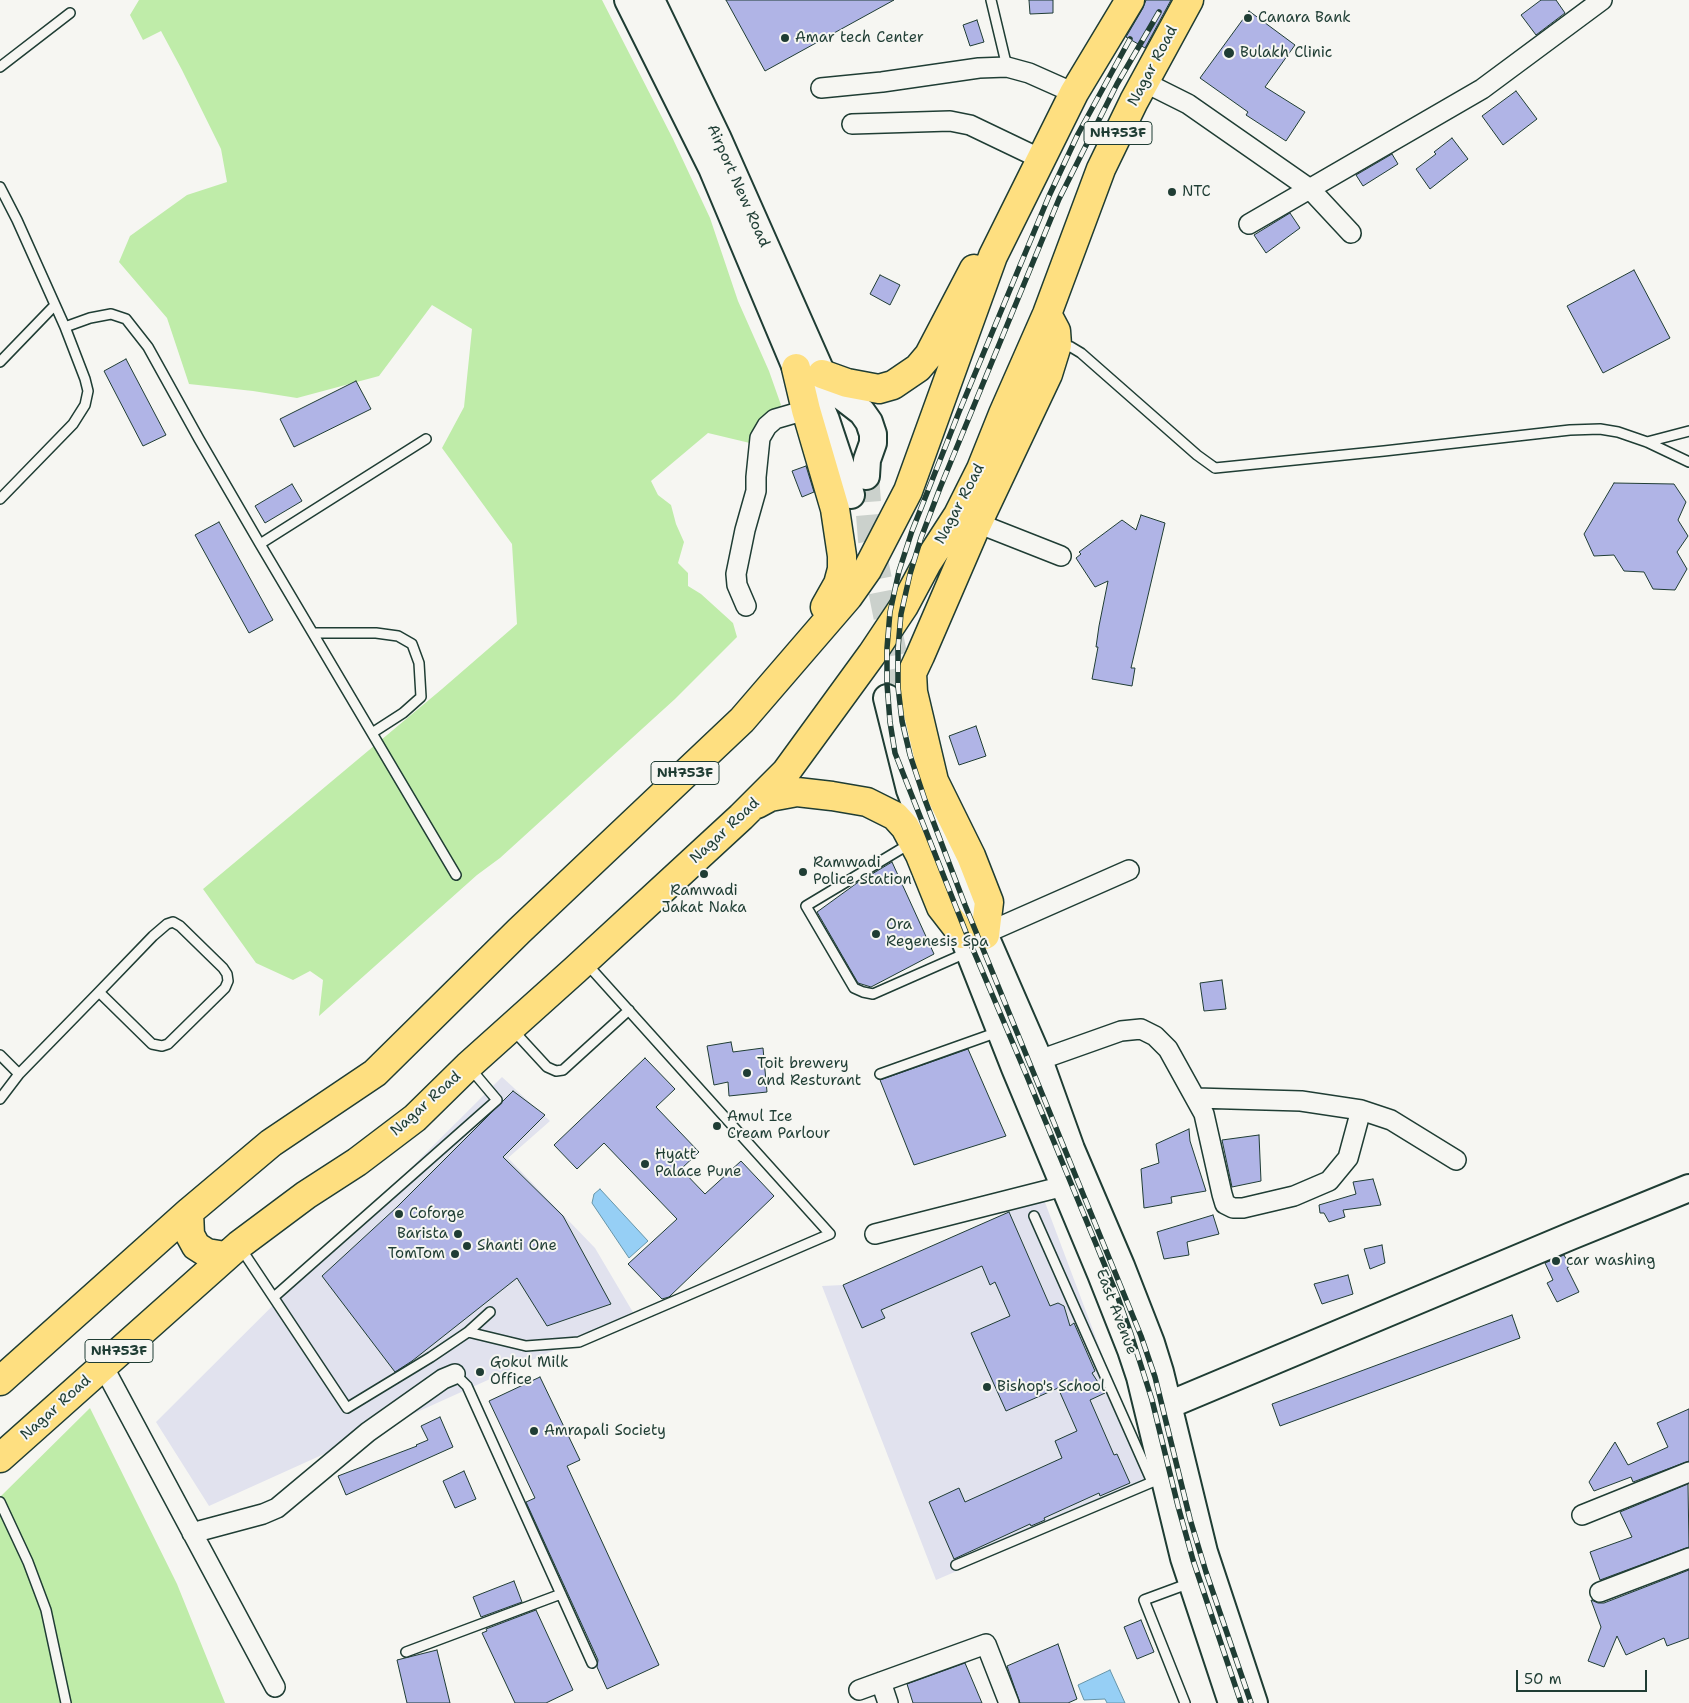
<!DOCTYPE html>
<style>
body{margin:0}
#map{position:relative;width:1689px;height:1703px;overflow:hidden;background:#f6f6f2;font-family:"Shantell Sans",sans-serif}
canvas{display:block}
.scale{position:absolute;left:1516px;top:1670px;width:131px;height:22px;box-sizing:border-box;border:2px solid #1f3d34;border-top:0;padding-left:6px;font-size:15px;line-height:18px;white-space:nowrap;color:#1f3d34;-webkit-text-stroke:4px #f6f6f2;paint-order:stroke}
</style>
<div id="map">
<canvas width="1689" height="1703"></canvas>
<div class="scale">50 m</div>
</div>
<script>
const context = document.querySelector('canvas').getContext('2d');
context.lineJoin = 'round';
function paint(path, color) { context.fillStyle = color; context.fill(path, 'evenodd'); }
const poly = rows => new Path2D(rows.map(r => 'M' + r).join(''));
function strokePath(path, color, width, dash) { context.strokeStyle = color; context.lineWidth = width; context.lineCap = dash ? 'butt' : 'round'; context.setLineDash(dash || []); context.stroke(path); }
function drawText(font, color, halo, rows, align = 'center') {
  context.font = font + ' "Shantell Sans",sans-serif'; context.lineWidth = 4; context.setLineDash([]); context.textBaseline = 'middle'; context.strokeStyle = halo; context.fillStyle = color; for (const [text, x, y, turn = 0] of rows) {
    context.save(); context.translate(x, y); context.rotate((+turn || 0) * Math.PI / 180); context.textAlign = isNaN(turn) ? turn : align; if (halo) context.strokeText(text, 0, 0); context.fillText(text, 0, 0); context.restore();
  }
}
const built = poly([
 [502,1077,550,1121,508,1158,595,1248,634,1314,209,1506,156,1422],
 [1043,1197,1152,1487,936,1580,822,1286,843,1285]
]);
const green = poly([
 [139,0,602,0,673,139,710,218,738,301,769,371,781,405,754,444,708,433,651,481,658,495,671,505,676,524,684,542,678,563,688,573,688,586,701,594,733,623,737,637,675,699,500,858,477,875,319,1016,323,980,310,971,293,980,256,963,203,889,442,689,517,624,512,544,442,448,464,407,472,329,432,305,379,376,297,398,253,391,189,384,167,318,119,262,130,236,187,195,227,182,221,149,182,70,161,31,143,40,130,15],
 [90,1408,177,1584,225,1703,0,1703,0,1497]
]);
const water = poly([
 [600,1189,648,1241,629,1258,592,1203,594,1194,600,1189],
 [1110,1670,1125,1703,1107,1703,1105,1699,1084,1700,1078,1685,1110,1670]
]);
const building = poly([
 [726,0,894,0,765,71,726,0],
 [1029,0,1053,0,1053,13,1030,14,1029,0],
 [1146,0,1171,0,1145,48,1126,37,1143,8,1146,0],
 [1541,0,1556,0,1565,13,1536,35,1521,15,1541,0],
 [1249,11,1295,45,1265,87,1305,112,1286,141,1246,115,1248,112,1200,78,1249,11],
 [977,20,984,42,970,46,963,25,977,20],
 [1516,91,1537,119,1503,145,1482,116,1516,91],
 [1452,138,1468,159,1430,189,1416,169,1436,154,1434,152,1452,138],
 [1392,154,1398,164,1363,186,1356,175,1392,154],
 [1290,213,1300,228,1266,253,1254,235,1290,213],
 [1634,270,1670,338,1603,373,1567,306,1634,270],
 [880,275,900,285,890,305,870,294,880,275],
 [126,359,166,435,143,446,104,371,126,359],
 [356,381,371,409,294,447,280,419,356,381],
 [806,466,814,492,802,497,792,471,806,466],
 [1614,483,1674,484,1686,502,1678,520,1688,536,1677,552,1687,569,1675,590,1653,589,1644,572,1624,571,1614,555,1594,556,1584,534,1614,483],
 [292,484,302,501,265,523,255,506,292,484],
 [1141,515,1165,523,1131,668,1135,668,1132,686,1092,679,1098,647,1096,647,1099,626,1108,581,1095,587,1076,558,1081,554,1079,552,1122,520,1136,530,1141,515],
 [219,522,273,620,249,633,195,535,219,522],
 [976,726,986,756,959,765,949,736,976,726],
 [892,862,934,954,871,987,858,983,817,912,857,883,892,862],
 [1222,980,1226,1009,1204,1011,1200,983,1222,980],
 [731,1042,733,1052,763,1048,767,1092,729,1096,728,1082,714,1085,707,1046,731,1042],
 [968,1049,1006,1136,914,1165,880,1080,968,1049],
 [645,1058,675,1089,656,1107,699,1152,681,1169,705,1194,741,1161,774,1196,669,1297,662,1299,628,1264,677,1219,604,1143,577,1169,554,1145,645,1058],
 [513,1091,545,1115,503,1157,563,1216,611,1304,547,1326,517,1278,412,1361,395,1372,322,1276,397,1207,513,1091],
 [1189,1129,1190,1141,1206,1191,1171,1197,1172,1203,1144,1208,1141,1169,1159,1163,1156,1144,1189,1129],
 [1259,1135,1261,1181,1232,1187,1222,1140,1259,1135],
 [1373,1179,1381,1205,1343,1210,1345,1217,1329,1222,1324,1213,1320,1213,1319,1205,1356,1194,1353,1182,1373,1179],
 [1009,1212,1050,1306,1058,1303,1064,1306,1070,1326,1074,1323,1095,1371,1092,1373,1105,1393,1090,1400,1114,1455,1117,1454,1130,1483,1100,1496,1099,1493,1044,1518,1045,1520,1031,1526,1030,1524,954,1559,929,1502,959,1488,965,1502,1062,1458,1055,1441,1077,1431,1058,1388,1006,1411,971,1333,1010,1316,995,1282,990,1285,982,1266,881,1310,885,1318,862,1328,843,1285,1009,1212],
 [1213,1215,1219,1234,1187,1242,1189,1255,1164,1259,1157,1232,1213,1215],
 [1382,1245,1385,1263,1370,1269,1364,1249,1382,1245],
 [1564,1255,1570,1266,1567,1268,1579,1292,1557,1302,1547,1283,1553,1280,1545,1263,1564,1255],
 [1348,1275,1353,1294,1322,1304,1314,1284,1348,1275],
 [1512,1315,1520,1338,1280,1426,1272,1404,1512,1315],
 [540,1377,580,1460,567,1466,659,1665,607,1689,597,1667,598,1660,526,1502,535,1498,489,1401,540,1377],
 [1689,1409,1689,1461,1633,1482,1631,1477,1594,1491,1589,1482,1615,1442,1628,1465,1668,1447,1657,1423,1689,1409],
 [440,1417,453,1447,346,1495,338,1476,417,1446,416,1445,428,1440,421,1426,440,1417],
 [464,1471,476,1499,455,1508,443,1481,464,1471],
 [1688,1484,1689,1547,1600,1580,1590,1552,1632,1537,1620,1512,1688,1484],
 [1689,1570,1689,1638,1667,1646,1664,1638,1626,1655,1617,1636,1604,1667,1588,1661,1601,1627,1591,1600,1598,1603,1604,1603,1689,1570],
 [514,1581,522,1602,481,1617,473,1597,514,1581],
 [536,1610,573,1690,546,1703,515,1703,482,1633,487,1631,486,1629,536,1610],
 [1141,1620,1154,1652,1137,1659,1124,1627,1141,1620],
 [1058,1644,1077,1699,1068,1703,1020,1703,1007,1666,1058,1644],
 [437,1650,450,1703,407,1703,397,1660,437,1650],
 [965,1663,982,1703,913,1703,907,1684,965,1663]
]);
const secondaryTunnel = poly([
 [866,476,871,540,902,694]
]);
const lane = poly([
 [991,0,1007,67],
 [0,67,70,13],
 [0,187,17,220,65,327,85,379,88,391,85,405,73,424,0,499],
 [65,327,90,318,111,314,126,319,148,347,199,439,260,544,456,875],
 [1060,345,1071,347,1081,353,1197,455,1215,468,1384,451,1570,430,1600,429,1618,432,1647,442,1689,462],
 [0,362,55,305],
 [1647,442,1689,431],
 [260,544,426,439],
 [313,633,376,633,398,636,412,644,419,663,421,697,403,713,372,733],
 [911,843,806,906,854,988,863,992,873,994,966,953],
 [512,1029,547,1067,556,1071,563,1070,629,1010],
 [0,1055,19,1074,99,992,153,936,167,924,173,922,180,926,223,968,227,974,228,981,225,988,168,1044,162,1046,152,1044,99,992],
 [880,1074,998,1032],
 [0,1099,19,1074],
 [1034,1216,1152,1482],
 [240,1247,347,1408,431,1357,468,1332,526,1346,579,1342,830,1234,586,963],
 [274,1297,497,1100,470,1068],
 [468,1332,490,1312],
 [455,1374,467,1386,592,1663],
 [0,1502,28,1562,46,1610,66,1703],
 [956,1565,1157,1480],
 [406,1652,561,1594],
 [1185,1703,1144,1600,1190,1583]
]);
const street = poly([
 [1144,82,1188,104,1310,189,1351,233],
 [821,88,882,82,979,68,1007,67,1029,73,1074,93],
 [852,124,950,121,970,125,1041,159],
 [1249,224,1482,89,1602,0],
 [967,519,1061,556],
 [746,606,737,585,736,574,745,530,756,491,756,477,760,438,767,426,775,419,806,410],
 [977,937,1129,870],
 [1028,1064,1121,1031,1141,1029,1155,1036,1168,1049,1204,1114,1222,1194,1225,1204,1233,1208,1243,1208,1294,1196,1329,1181,1348,1158,1361,1110],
 [1196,1098,1301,1101,1361,1110,1391,1120,1456,1160],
 [875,1234,1064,1186],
 [103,1366,275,1687],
 [1582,1515,1689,1472],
 [192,1533,263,1514,277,1508,368,1432,443,1379,455,1374],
 [1600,1592,1689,1558],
 [881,1682,888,1703],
 [859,1690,986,1644,1009,1703]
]);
const secondary = poly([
 [628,0,712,168,796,368,812,388,826,420,851,495],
 [651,0,718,139,827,385,862,412,869,422,873,434,873,443,867,460,866,476],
 [887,698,910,790,924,827],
 [929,797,971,904,1039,1060,1071,1149,1121,1266,1151,1343,1160,1372,1204,1552,1254,1703],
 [954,913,1015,1068,1101,1274,1131,1350,1140,1377,1184,1558,1232,1703],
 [1152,1412,1571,1236,1689,1188]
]);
const highway = poly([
 [796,368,806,410,835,509,842,556,842,569,838,584,825,607],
 [822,374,847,383,879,389,893,385,918,368,929,355,974,269],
 [757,804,770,797,797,792,832,796,867,802,895,816,905,827,920,855,941,907,962,934],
 [985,935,989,902,971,856,934,781,913,692,912,673,920,656,977,524,1048,374,1057,345,1056,331,1047,314],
 [189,1212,190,1235,196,1246,207,1253,225,1256],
 [0,1381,189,1212,271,1143,375,1073,519,931,742,720,848,597,867,570,908,491,993,256,1074,93,1130,0],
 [0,1458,239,1245,306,1195,357,1162,415,1118,468,1066,575,970,741,817,786,772,872,654,904,606,927,563,958,515,981,469,1003,414,1047,314,1101,169,1134,101,1189,0]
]);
const rail = poly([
 [1159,12,1117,84,1059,199,940,488,921,538,910,574,901,614,898,648,898,687,902,721,910,755,925,800,965,905,1141,1336,1155,1377,1190,1519,1206,1572,1251,1703],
 [1130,39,1078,134,1049,196,959,412,912,531,899,571,890,612,887,648,887,684,890,722,895,753,969,940,1026,1074,1117,1295,1131,1334,1152,1400,1178,1506,1193,1560,1241,1703]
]);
const markers = [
 [1248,18,5,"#1f3d34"],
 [785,38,5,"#1f3d34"],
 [1229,53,6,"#1f3d34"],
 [1172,192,5,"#1f3d34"],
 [803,872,5,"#1f3d34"],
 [704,874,5,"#1f3d34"],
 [876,934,5,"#1f3d34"],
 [747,1073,5,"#1f3d34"],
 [717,1126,5,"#1f3d34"],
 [645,1164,5,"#1f3d34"],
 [399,1214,5,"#1f3d34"],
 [458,1234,5,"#1f3d34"],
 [467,1246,5,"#1f3d34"],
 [455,1254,5,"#1f3d34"],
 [1556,1261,5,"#1f3d34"],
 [480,1372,5,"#1f3d34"],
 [987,1387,5,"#1f3d34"],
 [534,1431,5,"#1f3d34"]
];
const shields = [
 [1118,133,68],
 [685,773,68],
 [119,1351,68]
];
const shieldNames = [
 ["NH753F",1118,133],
 ["NH753F",685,773],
 ["NH753F",119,1351]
];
const poiNames = [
 ["Canara Bank",1258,18],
 ["Amar tech Center",795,38],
 ["Bulakh Clinic",1240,53],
 ["NTC",1182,192],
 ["Ramwadi",813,863],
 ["Police Station",813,880],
 ["Ramwadi",704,891,"center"],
 ["Jakat Naka",704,908,"center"],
 ["Ora",886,925],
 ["Regenesis Spa",886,942],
 ["Toit brewery",757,1064],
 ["and Resturant",757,1081],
 ["Amul Ice",727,1117],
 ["Cream Parlour",727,1134],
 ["Hyatt",655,1155],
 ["Palace Pune",655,1172],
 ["Coforge",409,1214],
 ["Barista",448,1234,"right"],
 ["Shanti One",477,1246],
 ["TomTom",445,1254,"right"],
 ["car washing",1566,1261],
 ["Gokul Milk",490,1363],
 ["Office",490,1380],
 ["Bishop's School",997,1387],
 ["Amrapali Society",544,1431]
];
const streetNames = [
 ["Nagar Road",1153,66,-62],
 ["Airport New Road",738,186,66],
 ["Nagar Road",960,504,-62],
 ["Nagar Road",725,831,-43],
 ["Nagar Road",426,1104,-42],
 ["East Avenue",1116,1312,69],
 ["Nagar Road",56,1408,-42]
];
paint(built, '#e1e2ee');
paint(green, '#bfeca9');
paint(water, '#96cff5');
strokePath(water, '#6695a8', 1);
paint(building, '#b0b4e6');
strokePath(building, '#1f3d34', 1);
strokePath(secondaryTunnel, '#cbd1cc', 26, [26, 13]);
strokePath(lane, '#1f3d34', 12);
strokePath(street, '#1f3d34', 22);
strokePath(secondary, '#1f3d34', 30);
strokePath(highway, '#1f3d34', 31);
strokePath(lane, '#f6f6f2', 9);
strokePath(street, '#f6f6f2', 19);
strokePath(secondary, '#f6f6f2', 26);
strokePath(highway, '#fedf80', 28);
strokePath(rail, '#1f3d34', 5.5);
strokePath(rail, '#f6f6f2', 4, [11]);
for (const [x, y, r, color] of markers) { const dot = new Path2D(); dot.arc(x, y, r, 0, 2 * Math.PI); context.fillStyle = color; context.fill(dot); strokePath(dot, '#f6f6f2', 2); }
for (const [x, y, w] of shields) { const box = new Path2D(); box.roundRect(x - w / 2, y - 11.5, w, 23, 4); context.fillStyle = '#f6f6f2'; context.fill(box); strokePath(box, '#1f3d34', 1); }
drawText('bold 14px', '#1f3d34', null, shieldNames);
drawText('15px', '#1f3d34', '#f6f6f2', poiNames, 'left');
drawText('15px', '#1f3d34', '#f6f6f2', streetNames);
</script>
